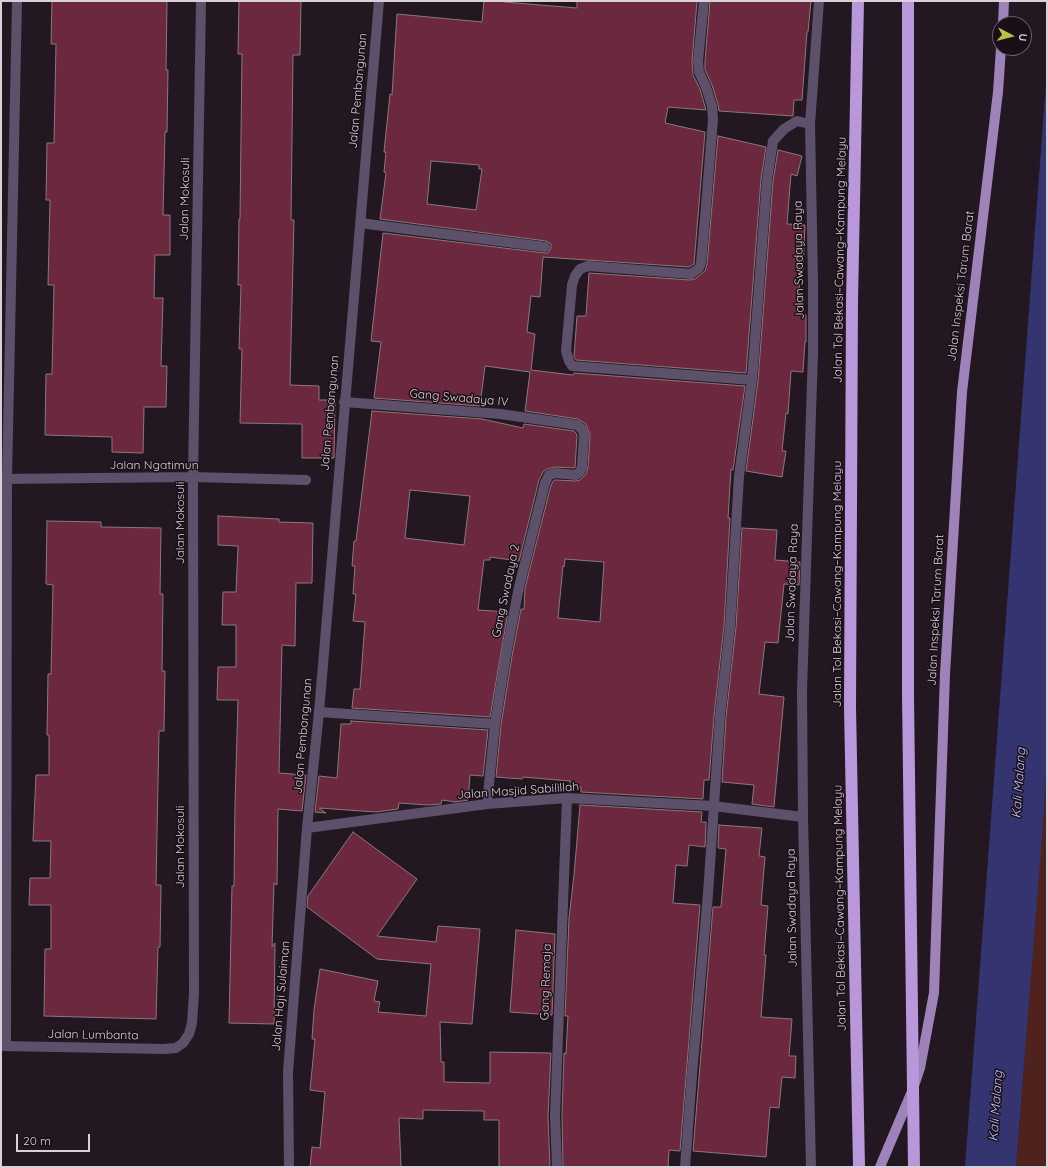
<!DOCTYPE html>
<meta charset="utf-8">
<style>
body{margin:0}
#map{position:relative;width:1048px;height:1168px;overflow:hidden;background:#231821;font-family:Quicksand,sans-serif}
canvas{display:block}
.frame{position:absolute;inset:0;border:2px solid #d9d1d7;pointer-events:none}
.north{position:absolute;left:992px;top:16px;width:40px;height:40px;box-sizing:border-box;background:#1a0f18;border:1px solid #665d64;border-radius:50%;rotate:97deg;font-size:11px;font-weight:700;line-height:16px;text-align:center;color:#d9d1d7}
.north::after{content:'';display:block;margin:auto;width:14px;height:18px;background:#bcbf44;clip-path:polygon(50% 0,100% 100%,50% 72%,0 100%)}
.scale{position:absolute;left:16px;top:1134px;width:74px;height:18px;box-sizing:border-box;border:2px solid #d9d1d7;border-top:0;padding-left:5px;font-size:12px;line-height:14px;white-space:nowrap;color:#d9d1d7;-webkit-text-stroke:3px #1a0f18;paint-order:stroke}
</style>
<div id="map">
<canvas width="1048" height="1168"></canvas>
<div class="frame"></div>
<div class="north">U</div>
<div class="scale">20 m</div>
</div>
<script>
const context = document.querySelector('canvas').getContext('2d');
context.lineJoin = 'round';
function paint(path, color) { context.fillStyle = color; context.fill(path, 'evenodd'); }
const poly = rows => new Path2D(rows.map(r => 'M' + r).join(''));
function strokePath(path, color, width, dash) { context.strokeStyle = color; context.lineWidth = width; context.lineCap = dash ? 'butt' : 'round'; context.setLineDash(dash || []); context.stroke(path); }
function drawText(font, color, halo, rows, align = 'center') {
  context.font = font + ' Quicksand,sans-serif'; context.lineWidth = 3; context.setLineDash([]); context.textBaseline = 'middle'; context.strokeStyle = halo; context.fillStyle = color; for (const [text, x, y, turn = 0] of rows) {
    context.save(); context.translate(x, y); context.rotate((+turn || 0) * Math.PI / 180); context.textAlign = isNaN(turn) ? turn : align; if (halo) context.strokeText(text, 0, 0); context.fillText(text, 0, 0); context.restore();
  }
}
const green = poly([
 [1047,763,1047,1154,1046,1167,1016,1167]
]);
const water = poly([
 [1047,69,1047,763,1043,824,1016,1167,965,1167]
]);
const building = poly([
 [52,1,167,1,166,70,168,70,167,132,165,132,163,215,170,215,170,255,155,255,154,298,163,298,161,366,167,366,166,407,144,407,143,453,112,452,112,437,45,435,46,374,52,374,54,285,48,285,50,200,46,200,47,143,54,143,56,44,51,44,52,1],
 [239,1,301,1,300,55,293,55,291,220,294,220,290,385,319,386,319,400,335,400,334,458,302,458,302,424,240,423,242,349,239,349,241,285,238,285,239,219,240,219,242,54,238,54,239,1],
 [484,1,504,1,504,2,577,8,577,1,697,1,692,62,693,75,700,89,706,110,668,107,665,123,705,132,694,264,689,267,543,257,540,297,531,296,527,332,535,334,531,370,573,375,574,373,745,386,733,470,731,469,728,518,730,518,724,626,714,716,709,780,704,780,703,799,581,792,581,787,570,786,570,781,523,777,522,779,496,777,501,725,512,656,521,609,524,609,525,588,551,485,554,480,556,480,576,481,580,480,586,474,588,467,590,435,586,424,578,419,525,411,530,372,485,366,480,406,374,398,381,342,371,341,383,233,544,253,548,253,551,248,551,244,546,241,380,219,386,173,384,172,386,152,384,152,390,94,392,95,397,14,482,22,484,1],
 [431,161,479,165,479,169,482,169,476,210,427,204,431,161],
 [565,559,604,562,600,622,558,618,563,566,564,567,565,559],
 [710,1,811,1,808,32,807,32,802,100,794,100,793,116,719,111,718,104,712,85,705,70,705,61,710,1],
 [718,136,766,147,761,179,746,373,576,360,574,357,577,316,586,316,589,273,690,280,695,279,705,271,707,264,718,136],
 [778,150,802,156,797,176,791,174,787,224,805,225,803,270,800,269,798,314,806,315,806,342,805,342,803,372,791,371,788,414,786,413,782,451,786,451,782,477,746,471,758,381,773,181,778,150],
 [372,411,482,419,523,428,524,424,574,431,576,433,577,436,575,468,555,467,547,469,543,472,539,480,519,561,490,557,490,560,484,560,478,610,508,612,490,717,352,708,354,689,360,689,365,622,353,621,356,594,353,594,355,566,352,566,354,541,356,541,372,411],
 [410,490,470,496,464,545,405,538,410,490],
 [218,516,279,519,279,522,313,523,312,583,296,583,295,646,282,645,279,773,306,775,302,811,278,809,277,885,274,883,272,947,275,943,274,1024,229,1023,232,886,234,886,235,804,238,700,217,700,218,667,236,667,236,625,222,625,223,592,236,592,238,546,218,545,218,516],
 [47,521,101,522,101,527,161,528,160,594,163,594,162,671,165,671,164,731,159,731,156,885,161,885,160,947,158,947,156,1019,44,1016,45,949,51,949,51,905,29,905,30,878,50,878,51,841,33,841,36,775,49,775,49,735,47,735,48,674,51,674,53,585,46,584,47,521],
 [742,528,777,530,775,560,800,562,799,585,784,584,778,643,765,642,759,694,784,697,774,807,752,804,754,785,722,782,726,717,736,627,742,528],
 [351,721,488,730,483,776,470,775,468,800,455,802,442,800,441,804,427,805,399,803,398,809,376,812,319,808,326,813,315,812,319,776,337,778,341,724,351,724,351,721],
 [580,805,702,812,701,822,706,822,706,824,705,847,689,845,687,866,676,865,673,903,700,905,680,1151,669,1150,668,1167,563,1167,562,1116,564,1053,566,1054,568,1016,565,1016,569,918,574,875,580,805],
 [719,825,762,828,759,856,765,857,761,905,768,906,764,955,766,955,761,1017,792,1019,789,1056,796,1056,795,1078,782,1077,779,1108,770,1107,766,1157,693,1151,713,907,721,907,726,849,718,848,719,825],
 [353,832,417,879,377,936,436,942,438,926,480,929,472,1024,440,1022,441,1062,444,1062,444,1082,490,1083,490,1052,551,1053,548,1116,550,1167,499,1167,499,1120,484,1120,484,1111,423,1110,423,1119,399,1118,401,1167,310,1167,312,1147,320,1148,325,1092,310,1090,315,1039,312,1039,314,1010,320,969,378,981,374,1001,380,1002,378,1012,426,1016,431,964,377,959,307,907,308,896,353,832],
 [516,930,555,934,552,1015,510,1012,516,930]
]);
const minor = poly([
 [704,1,698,61,699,72,706,87,712,106,713,119,705,218,701,263,699,268,691,274,588,266,580,269,575,276,572,285,566,351,569,361,572,366,752,380],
 [360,223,545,247],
 [344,402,500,414,571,424,577,425,582,429,584,435,582,467,580,472,576,475,555,473,549,475,545,483,519,587,506,655,495,724,487,804],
 [1,479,193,477,306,480],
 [319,712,495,724],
 [307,828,487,804,567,798,713,806,803,817],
 [1,1046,164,1049,176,1048,183,1043,189,1034,192,1023,194,994,193,477,201,1],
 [6,1046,7,479,17,1],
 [289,1167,288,1072,307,828,319,712,379,1],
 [557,1167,555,1116,567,798],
 [685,1167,692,1075,708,894,720,716,730,627,739,476,752,380,767,180,773,141,784,129,797,121,810,124],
 [811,1167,803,817,802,690,813,352,813,283,810,124,819,1]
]);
const primary = poly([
 [1003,24,1004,1],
 [880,1167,913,1089,920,1068,934,993,945,674,962,392,998,92,1001,48]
]);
const motorway = poly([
 [858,1,852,302,850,707,859,1167]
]);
const motorwayBridge = poly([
 [908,1,908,696,914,1167]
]);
const streetNames = [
 ["Jalan Pembangunan",358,91,-85],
 ["Jalan Mokosuli",185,199,-89],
 ["Jalan Swadaya Raya",799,260,-91],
 ["Jalan Tol Bekasi–Cawang–Kampung Melayu",840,260,-89],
 ["Jalan Inspeksi Tarum Barat",961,286,-83],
 ["Gang Swadaya IV",459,398,5],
 ["Jalan Pembangunan",330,413,-85],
 ["Jalan Ngatimun",154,465],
 ["Jalan Mokosuli",180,523,-90],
 ["Jalan Swadaya Raya",792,583,-88],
 ["Jalan Tol Bekasi–Cawang–Kampung Melayu",837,584,-90],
 ["Gang Swadaya 2",506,591,-78],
 ["Jalan Inspeksi Tarum Barat",936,610,-87],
 ["Jalan Pembangunan",303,736,-85],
 ["Jalan Masjid Sabilillah",518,791,-4],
 ["Jalan Mokosuli",180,847,-90],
 ["Jalan Swadaya Raya",792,908,-91],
 ["Jalan Tol Bekasi–Cawang–Kampung Melayu",840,908,-91],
 ["Gang Remaja",546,982,-88],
 ["Jalan Haji Sulaiman",281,996,-85],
 ["Jalan Lumbanta",93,1035,1]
];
const waterNames = [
 ["Kali Malang",1019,783,-86],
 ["Kali Malang",996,1106,-86]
];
paint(green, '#4f221d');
paint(water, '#343570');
paint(building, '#6c283f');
strokePath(building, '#8b787c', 1);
strokePath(minor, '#5d506a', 10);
strokePath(primary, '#9e83ba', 10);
strokePath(motorway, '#b897da', 12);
strokePath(motorwayBridge, '#b897da', 12);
drawText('12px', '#d9d1d7', '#1a0f18', streetNames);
drawText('italic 13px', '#bec5fc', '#1a0f18', waterNames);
</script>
